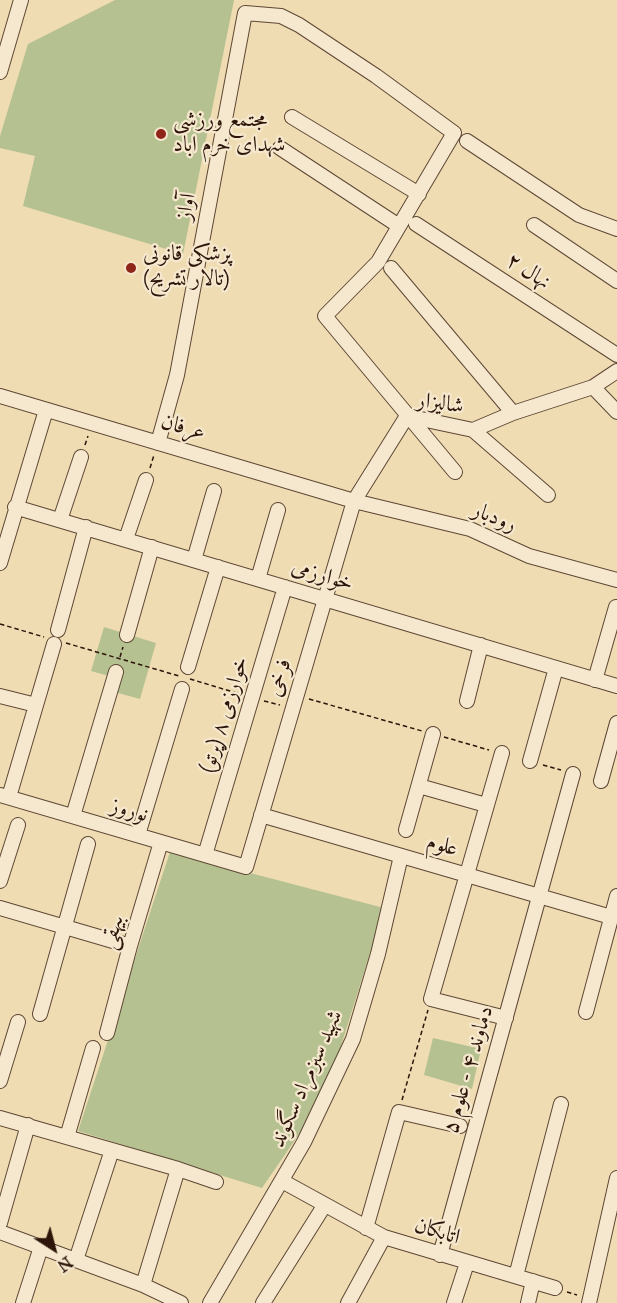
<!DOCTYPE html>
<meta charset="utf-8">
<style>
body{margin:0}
#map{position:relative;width:617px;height:1303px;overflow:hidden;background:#efdcb3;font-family:"IM FELL Great Primer",serif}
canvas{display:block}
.north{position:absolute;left:24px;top:1219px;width:60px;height:60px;-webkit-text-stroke:4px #f5e8ce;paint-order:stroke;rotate:144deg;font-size:16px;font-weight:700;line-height:24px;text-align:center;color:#2d150a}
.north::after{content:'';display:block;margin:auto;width:21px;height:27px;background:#2d150a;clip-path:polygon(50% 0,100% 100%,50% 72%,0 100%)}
</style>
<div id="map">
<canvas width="617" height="1303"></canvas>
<div class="north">N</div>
</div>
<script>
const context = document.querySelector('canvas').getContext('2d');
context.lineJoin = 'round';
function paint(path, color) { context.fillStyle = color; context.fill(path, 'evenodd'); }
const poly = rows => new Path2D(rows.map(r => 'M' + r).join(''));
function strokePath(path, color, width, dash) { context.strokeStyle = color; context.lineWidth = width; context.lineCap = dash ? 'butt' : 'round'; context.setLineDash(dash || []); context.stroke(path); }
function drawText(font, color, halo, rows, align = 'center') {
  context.font = font + ' "IM FELL Great Primer",Amiri,serif'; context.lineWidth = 4.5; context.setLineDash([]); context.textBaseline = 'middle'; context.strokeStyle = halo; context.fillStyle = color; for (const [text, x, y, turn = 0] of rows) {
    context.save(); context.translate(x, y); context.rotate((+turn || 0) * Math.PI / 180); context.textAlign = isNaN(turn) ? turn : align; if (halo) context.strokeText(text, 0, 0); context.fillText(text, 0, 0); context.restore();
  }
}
const green = poly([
 [115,0,234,0,183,254,23,206,35,156,0,148,0,136,28,44],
 [104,627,156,643,140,699,107,690,109,676,91,671],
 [170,852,384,908,341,1046,308,1121,262,1188,78,1131],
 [433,1038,481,1049,472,1089,424,1075]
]);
const path = poly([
 [85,445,88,436],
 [150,468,154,455],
 [0,624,44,637],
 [66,643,179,676],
 [120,657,123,647],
 [190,679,240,694],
 [309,699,422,731],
 [264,701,280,705],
 [444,737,489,750],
 [543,765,561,770],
 [402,1100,428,1010],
 [567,1292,577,1295]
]);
const minor = poly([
 [0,72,21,0],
 [292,117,419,194],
 [467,141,579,215,617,229],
 [280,148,399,226],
 [416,224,617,355],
 [534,225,617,281],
 [391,268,513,413],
 [593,387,617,412],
 [0,396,354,501,470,529,529,556,617,580],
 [473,430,548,495],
 [158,443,177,375,245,13,281,16,299,25,376,76,454,133,378,262,325,316,455,472],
 [15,507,617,686],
 [60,520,81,457],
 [126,539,146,480],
 [194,560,214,491],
 [0,563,46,410],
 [258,579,278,510],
 [58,630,86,527],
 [127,635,152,547],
 [188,667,218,567],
 [595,680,616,607],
 [0,696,36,705],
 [467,701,481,645],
 [502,753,431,999,506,1018],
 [530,761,556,668],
 [601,781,617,723],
 [419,786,486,805],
 [0,795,246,867,354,501,407,416,473,430,513,413,593,387,617,371],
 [9,797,54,644],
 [261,815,611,917],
 [73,816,116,672],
 [406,830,433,734],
 [138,835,182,689],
 [205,855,285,587],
 [0,881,18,825],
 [0,908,130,946],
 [586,1012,617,896],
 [40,1014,88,844],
 [107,1033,130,946,161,842],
 [0,1081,18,1022],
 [0,1118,178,1169,216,1182],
 [67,1137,93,1048],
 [282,1181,384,1237,555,1288],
 [0,1223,28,1125],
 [366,1228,399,1112,460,1126],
 [0,1232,143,1285,181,1303],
 [440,1255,573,774],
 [76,1260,112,1150],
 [516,1276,561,1104],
 [143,1285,178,1169],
 [23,1303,41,1247],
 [210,1303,304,1142,353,1039,378,954,401,856],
 [263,1303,324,1206],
 [348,1303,384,1237],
 [454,1303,467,1263],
 [528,1303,533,1281],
 [589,1303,617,1178]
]);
const markers = [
 [161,134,6,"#8f2418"],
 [131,268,6,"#8f2418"]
];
const poiNames = [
 ["مجتمع ورزشی",173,121],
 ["شهدای خرم اباد",173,146],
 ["پزشکی قانونی",143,255],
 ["(تالار تشریح)",143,280]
];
const streetNames = [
 ["آواز",187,207,-79],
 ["نهال ۲",528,272,33],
 ["شالیزار",440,404,8],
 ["عرفان",183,428,16],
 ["رودبار",494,518,22],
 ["خوارزمی",322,576,17],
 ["فرخی",280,678,-73],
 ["خوارزمی ۸ (پرتو)",225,715,-73],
 ["نوروز",129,811,16],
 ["علوم",442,846,16],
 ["بیهقی",113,932,-74],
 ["دماوند ۴ - علوم ۵",469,1070,-74],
 ["شهید سبزمراد سگوند",307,1079,-66],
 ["اتابکان",437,1232,17]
];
paint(green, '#b5c190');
strokePath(minor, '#5e4734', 16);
strokePath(path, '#2d150a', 1.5, [4.5, 3]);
strokePath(minor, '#f5e8ce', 14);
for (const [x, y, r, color] of markers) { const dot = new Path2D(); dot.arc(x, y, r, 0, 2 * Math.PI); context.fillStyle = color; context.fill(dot); strokePath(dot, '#f5e8ce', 2); }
drawText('22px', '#2d150a', '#f5e8ce', poiNames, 'left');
drawText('22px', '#2d150a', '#f5e8ce', streetNames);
</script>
